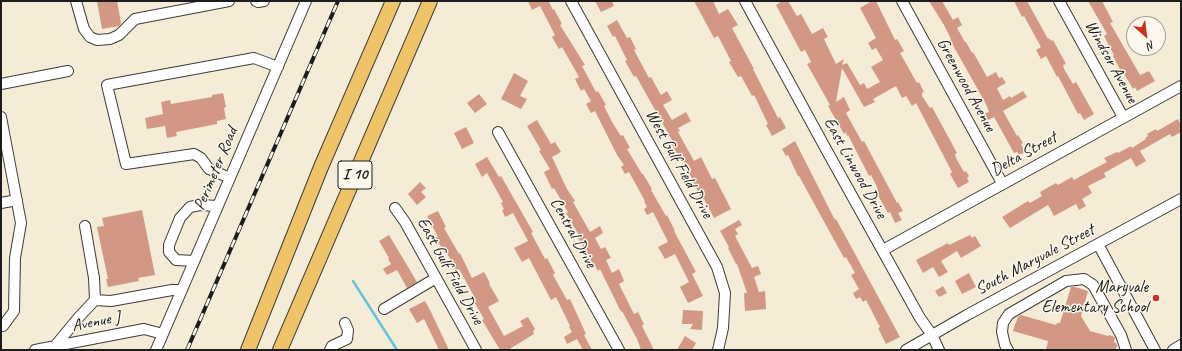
<!DOCTYPE html>
<style>
body{margin:0}
#map{position:relative;width:1182px;height:351px;overflow:hidden;background:#f4ecd6;font-family:Caveat,sans-serif}
canvas{display:block}
.frame{position:absolute;inset:0;border:2px solid #1c1c1c;pointer-events:none}
.north{position:absolute;left:1126px;top:16px;width:40px;height:40px;box-sizing:border-box;background:#fbf7ec;border:1px solid #a29f99;border-radius:50%;rotate:152deg;font-size:11px;font-weight:700;line-height:16px;text-align:center;color:#1c1c1c}
.north::after{content:'';display:block;margin:auto;width:14px;height:18px;background:#c8321e;clip-path:polygon(50% 0,100% 100%,50% 72%,0 100%)}
</style>
<div id="map">
<canvas width="1182" height="351"></canvas>
<div class="frame"></div>
<div class="north">N</div>
</div>
<script>
const context = document.querySelector('canvas').getContext('2d');
context.lineJoin = 'round';
const poly = rows => new Path2D(rows.map(r => 'M' + r).join(''));
function strokePath(path, color, width, dash) { context.strokeStyle = color; context.lineWidth = width; context.lineCap = dash ? 'butt' : 'round'; context.setLineDash(dash || []); context.stroke(path); }
function paint(path, color) { context.fillStyle = color; context.fill(path, 'evenodd'); }
function drawText(font, color, halo, rows, align = 'center') {
  context.font = font + ' Caveat,sans-serif'; context.lineWidth = 3; context.setLineDash([]); context.textBaseline = 'middle'; context.strokeStyle = halo; context.fillStyle = color; for (const [text, x, y, turn = 0] of rows) {
    context.save(); context.translate(x, y); context.rotate((+turn || 0) * Math.PI / 180); context.textAlign = isNaN(turn) ? turn : align; if (halo) context.strokeText(text, 0, 0); context.fillText(text, 0, 0); context.restore();
  }
}
const stream = poly([
 [353,281,397,350]
]);
const building = poly([
 [97,1,117,1,121,23,119,26,102,29],
 [528,1,550,1,549,2,553,10,554,9,562,24,560,25,585,65,582,66,596,92,598,91,606,105,604,106,612,122,621,136,623,135,630,148,627,149,642,174,643,174,652,189,651,190,666,216,667,215,675,231,674,231,696,272,692,274,703,296,688,303,680,287,689,282,675,254,665,259,658,247,668,242,653,212,647,215,644,209,647,207,644,201,645,201,629,172,625,174,621,167,624,165,617,155,595,111,591,113,586,104,591,101,584,89,581,91,575,79,579,77,562,47,559,49,552,37,555,35,540,6,532,10],
 [595,1,612,1,614,6,601,12],
 [694,1,713,1,719,14,728,9,738,25,732,28,754,69,753,69,778,118,780,117,786,128,772,136,766,125,768,124,754,95,752,96,741,76,738,77,729,62,731,61,718,36,714,38],
 [782,1,788,1,797,16,801,14,812,34,823,28,828,37,824,39,836,64,844,59,842,65,847,63,860,85,864,83,867,89,880,82,871,67,883,60,876,48,872,50,868,43,876,38,860,8,872,1,876,1,895,40,897,39,904,51,900,53,917,83,919,82,924,92,922,93,922,96,930,108,932,107,957,153,955,154,956,158,964,172,966,171,969,176,967,178,969,182,958,188,950,174,952,172,916,103,912,106,906,96,902,98,896,86,873,99,875,102,864,107,842,68,836,102,844,97,850,110,846,113,862,142,864,141,897,203,898,202,903,211,898,213,902,220,895,223,890,212,888,213,876,192,875,191,878,189,871,175,869,176,848,135,847,136,846,132,844,134,828,106,830,105,807,64,811,62,805,50,801,52,776,5],
 [929,1,942,1,953,20,958,17,962,25,957,28,965,42,966,42,972,53,973,52,987,77,996,72,999,78,1002,77,1006,83,997,88,1003,100,1010,96,1011,98,1023,91,1027,97,1003,111,1017,136,1018,135,1023,143,1021,144,1025,152,1019,155,1017,152,1014,153,994,117,988,120,984,114,989,112,986,104,950,40,951,39,944,25],
 [1014,1,1027,1,1048,39,1049,38,1051,41,1053,40,1066,64,1063,65,1064,69,1073,84,1076,82,1094,114,1084,120,1080,113,1078,114,1058,76,1057,77,1046,56,1041,59,1036,50,1041,47,1024,16,1022,17],
 [1088,1,1102,1,1113,22,1110,23,1140,75,1149,71,1155,81,1137,91,1135,87,1133,89,1123,72,1122,73,1113,56,1114,55,1104,36,1107,34],
 [617,20,627,38,630,37,636,49,634,50,649,78,651,77,661,95,667,91,672,100,663,105,672,120,686,112,691,121,678,128,680,131,678,132,694,161,701,157,712,179,715,178,731,209,714,218,704,199,702,200,682,158,680,159,671,143,673,142,663,124,636,76,634,77,625,61,627,60,615,36,613,37,607,26],
 [514,73,528,81,520,96,527,99,521,109,501,99],
 [223,93,226,107,224,108,226,119,217,121,217,124,176,132,177,136,167,138,165,126,147,129,145,118,163,114,161,102,170,100,171,104,212,97,212,95],
 [479,94,487,104,475,113,467,103],
 [1178,119,1181,125,1181,132,1172,137,1170,134,1140,151,1146,161,1136,167,1131,158,1104,173,1106,177,1088,186,1092,193,1082,199,1086,206,1079,210,1076,204,1054,216,1048,205,1010,228,1002,217,1028,201,1030,203,1042,196,1040,192,1056,183,1058,185,1072,177,1074,180,1090,171,1107,162,1104,158,1117,152,1118,153,1131,146,1132,148,1146,139,1145,138,1148,136,1147,134,1156,129,1157,131],
 [537,120,551,144,555,142,561,152,552,157,567,189,575,201,573,202,590,232,600,226,603,233,595,238,601,249,605,247,611,258,606,260,612,273,619,269,624,281,619,284,634,314,638,312,644,324,642,326,654,350,641,350,637,339,622,311,621,312,600,269,598,271,594,264,592,264,578,238,580,237,566,213,568,212,554,188,552,189,544,172,550,169,539,151,541,150,527,126],
 [466,127,474,143,462,149,454,133],
 [795,141,835,220,836,219,854,252,900,337,886,344,878,328,880,327,866,300,863,302,860,297,856,299,853,293,859,289,851,275,855,273,846,257,844,258,799,176,798,176,788,155,786,156,782,149],
 [487,157,499,177,501,176,533,232,531,233,545,259,547,258,555,273,553,275,567,300,570,299,586,334,584,335,592,350,583,350,577,339,567,344,564,337,572,332,569,327,570,326,556,297,551,300,529,258,522,262,514,248,528,241,513,213,505,217,502,210,504,209,501,203,503,202,487,173,482,177,475,164],
 [420,182,426,188,421,192,426,197,417,205,408,194],
 [142,210,155,275,138,278,139,281,108,287,106,279,108,279,97,227,104,226,102,218],
 [438,211,446,227,444,228,459,254,460,253,472,278,484,272,490,283,489,284,499,301,488,307,504,336,523,326,520,321,528,317,535,329,533,331,534,334,508,350,500,350,482,320,484,319,473,300,475,298,459,269,456,271,447,253,445,254,436,238,438,237,427,216],
 [739,220,742,225,735,229,738,234,735,236,752,268,758,266,761,274,754,277,759,292,765,291,766,309,745,311,744,293,747,293,737,264,736,264,728,248,729,247,720,231],
 [389,235,417,282,407,288,397,270,387,275,383,269,391,264,388,259,389,258,379,241],
 [970,235,972,238,975,236,981,246,961,258,957,251,941,261,948,272,939,277,933,267,923,273,916,260,948,243,949,245],
 [969,273,976,287,962,294,955,281],
 [943,286,947,293,939,297,935,291],
 [1071,287,1075,287,1088,291,1081,316,1090,331,1108,336,1109,335,1115,337,1114,342,1117,344,1116,350,1046,350,1048,341,1013,331,1018,317,1021,315,1056,325,1057,323,1060,323],
 [425,301,431,312,449,350,439,350,424,319,417,323,409,309],
 [683,310,703,311,702,330,690,329,693,324,682,324],
 [685,336,696,343,692,350,677,350]
]);
const minor = poly([
 [76,1,84,29,90,37,97,40,110,39,119,35,135,19,229,1],
 [256,1,258,2,264,1],
 [571,1,717,267,725,293,723,328,718,350],
 [745,1,827,151,920,318,932,335,939,350],
 [902,1,1002,183],
 [1059,1,1123,117],
 [1,84,68,71],
 [1,117,21,223,15,258,14,311,3,326,1,326],
 [498,132,619,350],
 [230,178,209,169,201,158,194,154,126,164,107,85,254,58,278,67],
 [1,203,17,200],
 [395,208,405,222,476,350],
 [1098,244,1155,350],
 [883,250,1181,86],
 [194,261,176,260,169,252,169,245,180,218,190,207,200,205,218,206],
 [95,300,111,301,172,290,182,290],
 [384,309,436,278],
 [35,350,144,329,163,334],
 [56,350,55,346,79,317,95,300,94,278,85,226],
 [156,350,306,1],
 [330,350,332,346,347,339,348,330,345,323],
 [906,350,967,315,1181,199],
 [1008,350,1005,345,1002,332,1003,323,1009,314,1066,281,1084,279,1093,285,1121,335,1126,350],
 [1173,350,1181,345]
]);
const highway = poly([
 [248,350,321,167,393,1],
 [280,350,430,1]
]);
const rail = poly([
 [187,350,338,1]
]);
const markers = [
 [1156,298,4,"#c8321e"]
];
const shields = [
 [355,175,34]
];
const shieldNames = [
 ["I 10",355,175]
];
const streetNames = [
 ["Windsor Avenue",1111,62,61],
 ["Greenwood Avenue",966,85,61],
 ["Delta Street",1024,154,-29],
 ["West Gulf Field Drive",679,164,61],
 ["East Linwood Drive",855,168,61],
 ["Perimeter Road",216,169,-67],
 ["Central Drive",573,233,61],
 ["South Maryvale Street",1035,260,-28],
 ["East Gulf Field Drive",450,271,61],
 ["Avenue J",96,322,-11]
];
const poiNames = [
 ["Maryvale",1148,288],
 ["Elementary School",1148,308]
];
strokePath(stream, '#5fc5dc', 2.5);
paint(building, '#d29884');
strokePath(minor, '#3c3b38', 12);
strokePath(highway, '#3c3b38', 16);
strokePath(minor, '#fff', 10);
strokePath(highway, '#efc469', 14);
strokePath(rail, '#1c1c1c', 4);
strokePath(rail, '#fbf7ec', 2.5, [8]);
for (const [x, y, r, color] of markers) { const dot = new Path2D(); dot.arc(x, y, r, 0, 2 * Math.PI); context.fillStyle = color; context.fill(dot); strokePath(dot, '#fbf7ec', 1.5); }
for (const [x, y, w] of shields) { const box = new Path2D(); box.roundRect(x - w / 2, y - 14, w, 28, 3); context.fillStyle = '#fbf7ec'; context.fill(box); strokePath(box, '#1c1c1c', 1); }
drawText('bold 16px', '#1c1c1c', null, shieldNames);
drawText('17px', '#1c1c1c', '#fbf7ec', streetNames);
drawText('17px', '#1c1c1c', '#fbf7ec', poiNames, 'right');
</script>
